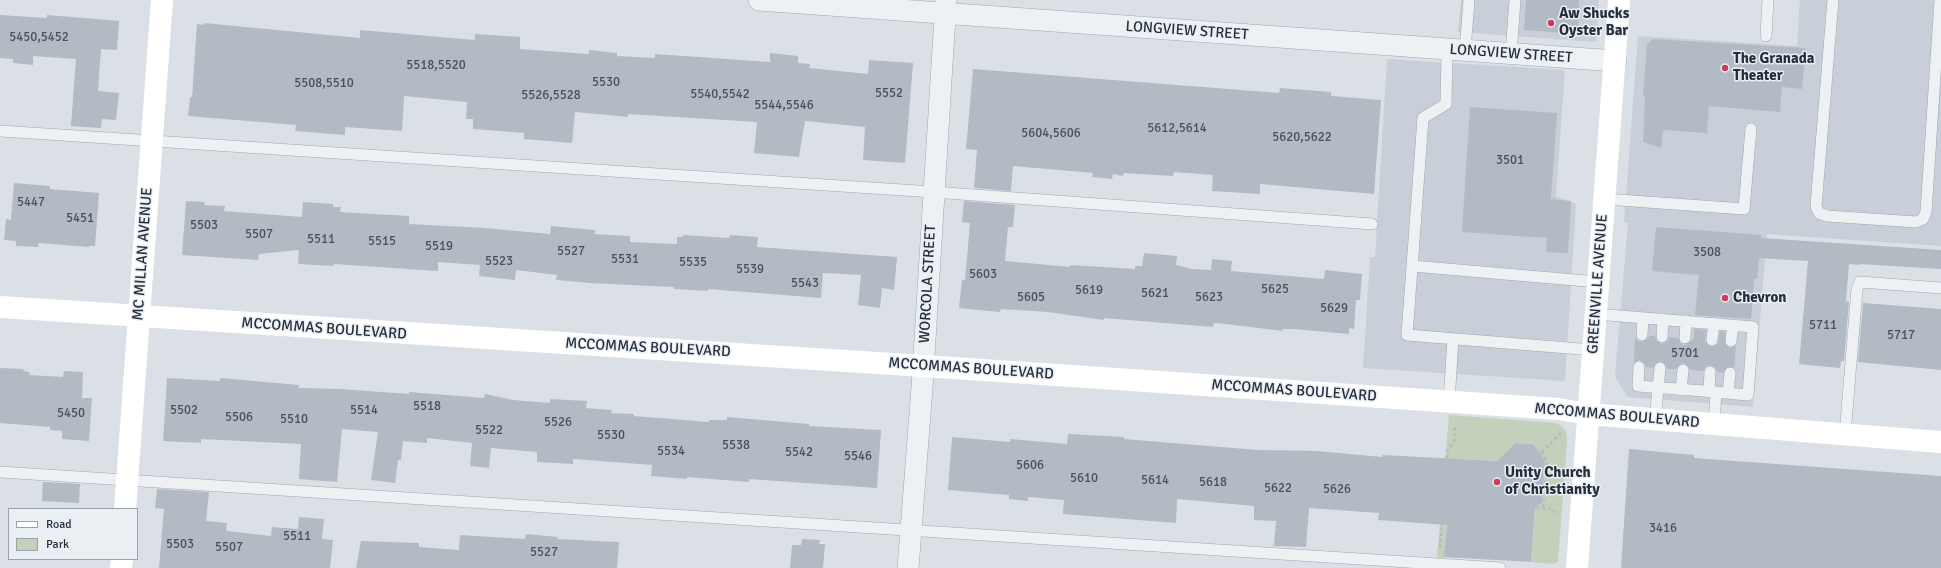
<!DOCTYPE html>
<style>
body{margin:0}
#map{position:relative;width:1941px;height:568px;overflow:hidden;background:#dbe0e6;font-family:Signika,sans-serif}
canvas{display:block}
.legend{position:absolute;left:8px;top:508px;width:130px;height:52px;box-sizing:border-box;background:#eaeff4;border:1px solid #9ba2aa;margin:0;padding:5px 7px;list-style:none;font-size:12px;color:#252f3c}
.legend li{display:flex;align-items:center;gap:8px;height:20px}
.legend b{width:20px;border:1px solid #9ba2aa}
</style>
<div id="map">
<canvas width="1941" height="568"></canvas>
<ul class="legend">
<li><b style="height:5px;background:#fff"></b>Road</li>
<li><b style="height:11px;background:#c3d0bc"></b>Park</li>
</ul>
</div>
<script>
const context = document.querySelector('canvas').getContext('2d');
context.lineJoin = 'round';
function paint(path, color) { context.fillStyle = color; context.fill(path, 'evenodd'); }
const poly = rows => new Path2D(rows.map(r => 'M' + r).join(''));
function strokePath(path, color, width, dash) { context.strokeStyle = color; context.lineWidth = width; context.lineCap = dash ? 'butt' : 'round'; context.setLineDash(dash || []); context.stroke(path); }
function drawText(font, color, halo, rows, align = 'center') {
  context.font = font + ' Signika,sans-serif'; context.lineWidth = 3; context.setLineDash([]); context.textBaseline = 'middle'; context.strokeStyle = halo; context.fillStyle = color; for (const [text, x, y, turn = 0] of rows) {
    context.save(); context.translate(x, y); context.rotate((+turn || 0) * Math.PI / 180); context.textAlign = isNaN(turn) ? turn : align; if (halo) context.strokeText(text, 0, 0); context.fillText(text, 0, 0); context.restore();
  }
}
const built = poly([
 [1461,0,1599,0,1596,42,1458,32],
 [1800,0,1941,0,1941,246,1767,234,1753,407,1627,397,1615,376,1628,223,1624,222,1638,36,1797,46],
 [1387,59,1565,70,1556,196,1576,204,1565,381,1363,368,1370,257,1375,257]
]);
const green = poly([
 [1449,415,1556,423,1563,427,1566,431,1567,442,1558,562,1552,564,1531,562,1535,512,1534,509,1542,503,1545,460,1533,444,1517,443,1504,461,1452,459,1444,558,1437,557]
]);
const building = poly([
 [1526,0,1579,0,1578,34,1524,30],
 [0,15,47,18,47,15,119,21,117,50,101,49,98,91,119,93,116,120,102,119,101,128,71,126,76,59,33,56,33,65,13,63,13,59,0,58],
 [204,23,360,38,360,30,475,40,475,34,520,37,520,49,589,54,589,50,617,53,617,56,655,58,655,54,770,62,770,53,798,56,798,63,810,64,809,68,868,74,869,60,913,63,905,163,863,160,865,127,805,121,799,157,754,153,757,122,628,114,628,117,575,112,572,143,524,139,524,133,473,129,473,119,466,119,467,102,404,96,402,131,345,127,345,135,295,131,296,125,188,116,190,97,192,97,197,24,204,25],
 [1653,39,1806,48,1802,89,1782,87,1780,112,1709,106,1707,133,1663,130,1661,148,1643,142,1645,98,1643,95,1647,44],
 [973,69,1279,93,1280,88,1331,92,1331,96,1381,100,1374,194,1260,184,1260,194,1212,191,1213,175,1174,172,1173,176,1124,173,1123,176,1113,174,1112,179,1092,177,1093,173,1013,166,1011,191,974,188,977,150,966,149],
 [1470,107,1557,113,1551,199,1571,201,1568,253,1546,252,1547,238,1462,232],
 [14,183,50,186,50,189,99,193,95,246,89,246,89,247,39,243,38,247,16,246,16,241,4,240,6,219,11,220],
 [186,201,205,202,204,205,225,206,224,211,302,217,303,202,333,204,333,207,341,207,340,212,409,216,409,224,484,228,550,234,551,226,595,230,594,234,630,236,630,242,677,244,677,237,683,237,683,235,729,238,730,235,758,237,757,247,897,257,894,290,882,288,880,308,858,305,861,275,823,273,821,298,708,289,708,291,674,289,674,287,590,283,556,280,557,275,516,270,515,280,479,276,480,265,438,262,438,271,334,264,334,266,298,264,299,250,259,254,258,260,182,255],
 [964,201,1015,205,1013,227,1008,227,1005,261,1070,267,1070,265,1135,269,1135,266,1142,266,1144,253,1177,256,1176,265,1192,269,1211,270,1212,259,1232,261,1231,271,1324,279,1325,270,1362,274,1360,300,1356,300,1354,329,1349,328,1349,334,1294,329,1283,329,1283,331,1226,324,1214,323,1213,327,1104,318,1104,320,1048,312,1001,309,1000,312,959,308,962,280,965,280,970,223,962,222],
 [1656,227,1761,235,1761,238,1941,250,1941,269,1860,264,1860,265,1849,264,1846,301,1849,302,1844,361,1841,361,1840,368,1799,364,1808,261,1759,258,1757,279,1754,279,1751,319,1695,315,1699,275,1652,271],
 [1863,303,1941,309,1941,370,1858,362],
 [1694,329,1706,330,1705,342,1712,347,1718,344,1720,331,1725,332,1725,344,1730,348,1736,346,1734,368,1728,367,1723,373,1717,372,1716,368,1711,365,1706,366,1703,371,1690,370,1689,367,1684,363,1680,364,1676,369,1667,369,1666,365,1661,361,1655,364,1653,368,1646,367,1645,364,1640,360,1634,363,1635,337,1638,341,1642,342,1648,339,1649,336,1655,336,1656,340,1662,344,1668,341,1669,337,1678,338,1681,344,1685,345,1694,339],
 [0,368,24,369,23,371,30,372,29,375,63,377,64,371,83,372,82,398,92,398,89,441,62,439,62,431,50,430,50,427,0,423],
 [167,378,220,381,220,378,299,385,298,388,340,389,409,394,409,392,484,398,485,394,513,400,550,403,550,399,587,401,586,408,612,410,611,413,634,414,634,416,709,422,709,420,727,420,727,417,809,424,809,426,881,430,877,488,749,479,749,482,687,477,687,479,651,476,652,465,573,459,573,464,537,462,537,452,491,448,489,468,470,466,472,443,427,438,427,443,403,441,401,460,398,460,395,483,371,480,378,432,342,429,337,482,299,479,301,444,201,439,201,443,163,441],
 [1068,434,1124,437,1124,439,1258,450,1317,451,1382,457,1383,455,1497,461,1516,443,1533,444,1545,460,1542,503,1535,508,1531,562,1444,557,1447,525,1378,520,1379,513,1309,508,1306,547,1274,546,1276,521,1254,520,1254,506,1177,499,1176,523,1063,514,1064,500,1028,497,1028,501,1009,499,1009,495,948,490,952,437,1010,442,1010,439,1067,444],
 [1629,449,1694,455,1694,458,1941,476,1941,568,1621,568],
 [43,482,80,484,79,503,42,501],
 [157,489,209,492,206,521,227,523,226,531,271,536,272,527,298,529,299,517,324,519,322,539,333,540,330,568,159,568,164,509,155,508],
 [526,534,558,537,557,539,619,542,617,568,356,568,361,541,419,543,419,547,459,550,460,535,525,539],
 [802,539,820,540,819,544,825,544,823,568,790,568,792,545,801,545]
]);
const path = poly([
 [1541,452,1547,461,1543,507],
 [1542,452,1561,433],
 [1537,507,1540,509,1549,508,1555,512,1558,513],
 [1440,548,1447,452,1454,441,1455,425]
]);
const lane = poly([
 [1833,0,1816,206,1819,213,1827,216,1916,222,1923,219,1926,212,1940,0],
 [1766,36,1768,0],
 [1447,50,1446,104,1423,118,1407,335,1593,350],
 [1465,51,1469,0],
 [1511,54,1515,0],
 [0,131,933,192,1372,224],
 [1605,199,1744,209,1751,129],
 [1412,266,1598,282],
 [1596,314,1753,327,1748,395,1716,392,1714,424],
 [1642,335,1643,318],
 [1662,337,1663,319],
 [1685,338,1686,321],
 [1712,340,1714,323],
 [1731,341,1733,325],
 [1639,367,1638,386,1716,392],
 [1681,390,1683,370],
 [1709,391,1710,372],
 [1728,393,1730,373],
 [1449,402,1453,339],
 [1655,420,1660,368],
 [1845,435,1857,289,1860,282,1941,288],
 [0,472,1500,568]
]);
const street = poly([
 [759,0,1616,61],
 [908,568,922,388,946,0]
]);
const secondary = poly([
 [0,307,924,366,1558,409,1588,414,1941,442],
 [125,509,162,0],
 [121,568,122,559],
 [1577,568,1619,0]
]);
const markers = [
 [1551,23,4,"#d03b5d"],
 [1725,68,4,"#d03b5d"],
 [1725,298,4,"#d03b5d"],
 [1497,482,4,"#d03b5d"]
];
const numberNames = [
 ["5450,5452",39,38],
 ["5518,5520",436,66],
 ["5530",606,83],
 ["5508,5510",324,84],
 ["5552",889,94],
 ["5540,5542",720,95],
 ["5526,5528",551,96],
 ["5544,5546",784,106],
 ["5612,5614",1177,129],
 ["5604,5606",1051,134],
 ["5620,5622",1302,138],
 ["3501",1510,161],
 ["5447",31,203],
 ["5451",80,219],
 ["5503",204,226],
 ["5507",259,235],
 ["5511",321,240],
 ["5515",382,242],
 ["5519",439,247],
 ["5527",571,252],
 ["3508",1707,253],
 ["5531",625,260],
 ["5523",499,262],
 ["5535",693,263],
 ["5539",750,270],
 ["5603",983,275],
 ["5543",805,284],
 ["5625",1275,290],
 ["5619",1089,291],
 ["5621",1155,294],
 ["5605",1031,298],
 ["5623",1209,298],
 ["5629",1334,309],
 ["5711",1823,326],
 ["5717",1901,336],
 ["5701",1685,354],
 ["5518",427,407],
 ["5502",184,411],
 ["5514",364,411],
 ["5450",71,414],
 ["5506",239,418],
 ["5510",294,420],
 ["5526",558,423],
 ["5522",489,431],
 ["5530",611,436],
 ["5538",736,446],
 ["5534",671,452],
 ["5542",799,453],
 ["5546",858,457],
 ["5606",1030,466],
 ["5610",1084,479],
 ["5614",1155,481],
 ["5618",1213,483],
 ["5622",1278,489],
 ["5626",1337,490],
 ["3416",1663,529],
 ["5511",297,537],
 ["5503",180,545],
 ["5507",229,548],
 ["5527",544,553]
];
const poiNames = [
 ["Aw Shucks",1559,14],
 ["Oyster Bar",1559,31],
 ["The Granada",1733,59],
 ["Theater",1733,76],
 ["Chevron",1733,298],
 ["Unity Church",1505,473],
 ["of Christianity",1505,490]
];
const streetNames = [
 ["LONGVIEW STREET",1187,31,4],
 ["LONGVIEW STREET",1511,54,4],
 ["MC MILLAN AVENUE",143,254,-86],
 ["WORCOLA STREET",928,284,-87],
 ["GREENVILLE AVENUE",1598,284,-86],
 ["MCCOMMAS BOULEVARD",324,329,4],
 ["MCCOMMAS BOULEVARD",648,348,3],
 ["MCCOMMAS BOULEVARD",971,369,4],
 ["MCCOMMAS BOULEVARD",1294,391,4],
 ["MCCOMMAS BOULEVARD",1617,416,5]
];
paint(built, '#c9cfd8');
paint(green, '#c3d0bc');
paint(building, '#b2bac3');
strokePath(lane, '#a1a7b0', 12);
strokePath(street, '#a1a7b0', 22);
strokePath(path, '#b6bbc0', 2.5, [3, 3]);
strokePath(lane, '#eef1f4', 11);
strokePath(street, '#eef1f4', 21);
strokePath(secondary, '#fff', 22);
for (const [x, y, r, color] of markers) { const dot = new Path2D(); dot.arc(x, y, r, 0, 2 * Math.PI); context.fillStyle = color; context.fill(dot); strokePath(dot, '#eaeff4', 1.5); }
drawText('13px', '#48525e', null, numberNames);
drawText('bold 15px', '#252f3c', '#eaeff4', poiNames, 'left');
drawText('15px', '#252f3c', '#eaeff4', streetNames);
</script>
